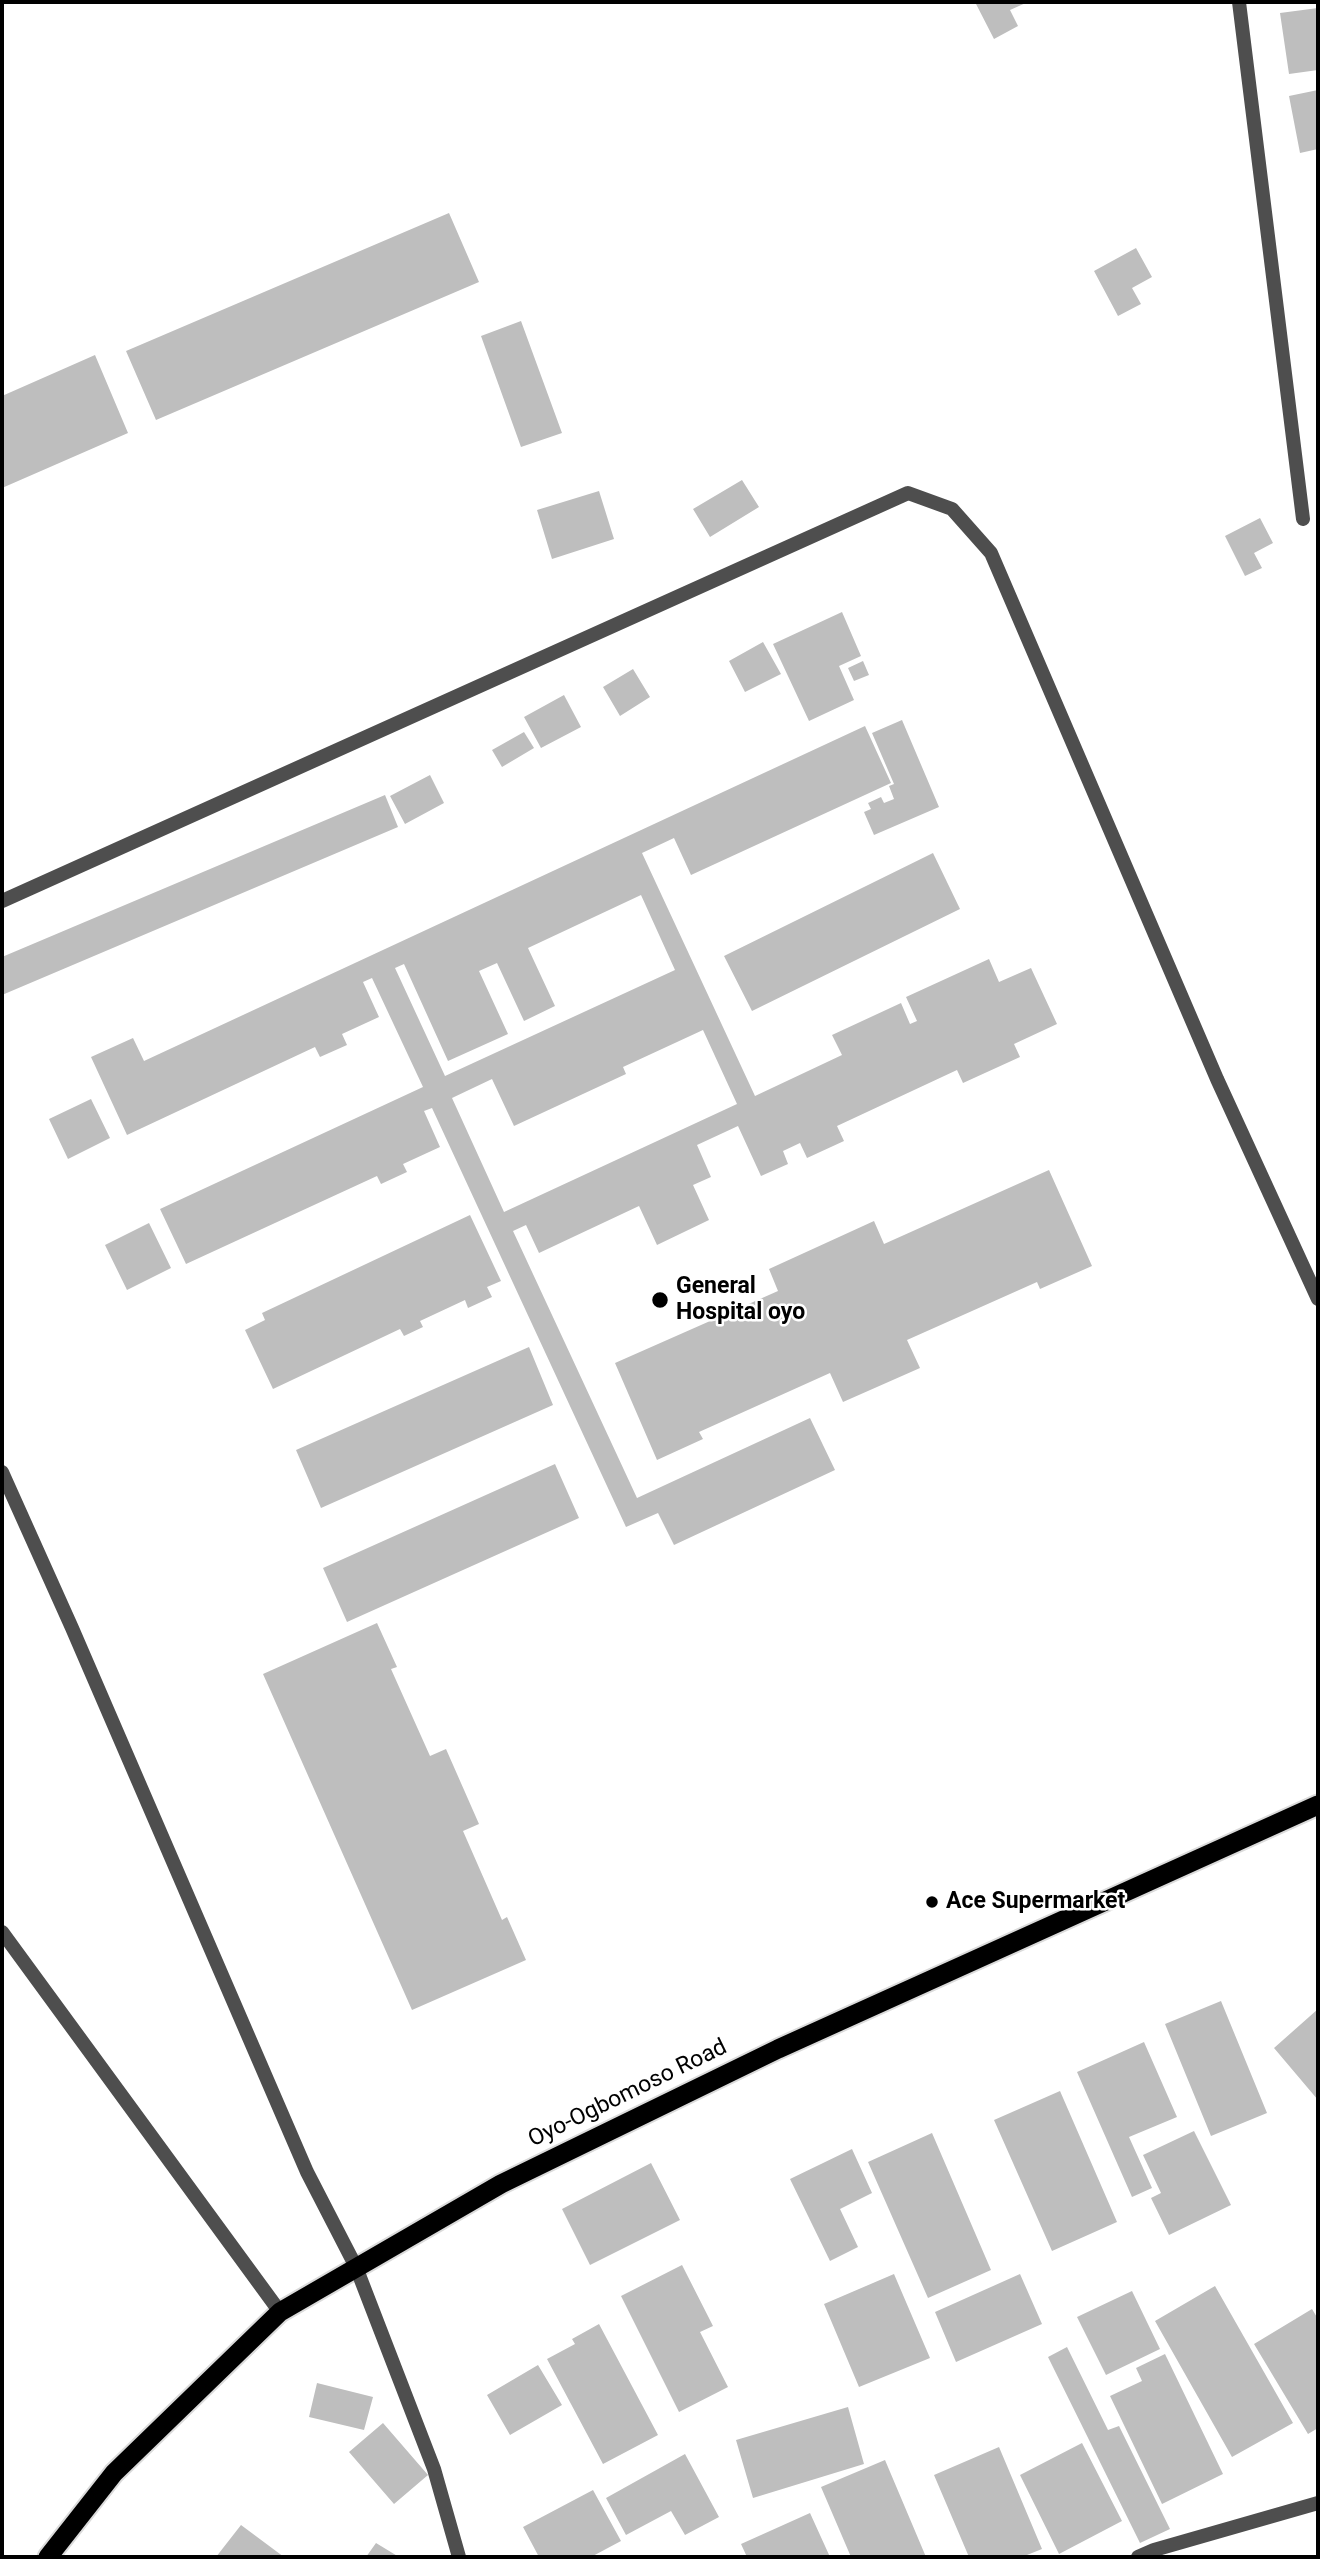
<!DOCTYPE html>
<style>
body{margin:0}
#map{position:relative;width:1320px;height:2559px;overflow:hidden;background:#fff;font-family:Roboto,sans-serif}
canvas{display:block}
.frame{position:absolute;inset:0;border:4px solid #000;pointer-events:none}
</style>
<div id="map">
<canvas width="1320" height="2559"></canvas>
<div class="frame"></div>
</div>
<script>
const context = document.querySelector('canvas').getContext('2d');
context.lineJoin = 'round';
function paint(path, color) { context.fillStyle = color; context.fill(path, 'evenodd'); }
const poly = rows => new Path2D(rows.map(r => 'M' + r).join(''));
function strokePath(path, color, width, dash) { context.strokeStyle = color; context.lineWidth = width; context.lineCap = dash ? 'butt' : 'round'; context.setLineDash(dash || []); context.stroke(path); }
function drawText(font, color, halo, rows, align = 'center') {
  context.font = font + ' Roboto,sans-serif'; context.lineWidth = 5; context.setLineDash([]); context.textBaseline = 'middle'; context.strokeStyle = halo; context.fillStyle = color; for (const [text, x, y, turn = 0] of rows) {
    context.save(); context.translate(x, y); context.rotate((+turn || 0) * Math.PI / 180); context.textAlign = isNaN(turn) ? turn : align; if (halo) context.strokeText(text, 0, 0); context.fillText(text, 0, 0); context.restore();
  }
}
const building = poly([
 [975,2,1028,2,1010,10,1018,26,994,39],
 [1318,8,1318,70,1289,74,1280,13],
 [1318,90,1318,149,1300,153,1289,96],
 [449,213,479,282,156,420,126,351],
 [1136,248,1152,277,1132,288,1141,304,1118,316,1094,271],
 [521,321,562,433,521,447,481,336],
 [95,355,128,433,2,488,2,396],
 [742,480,759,507,710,537,693,509],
 [599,491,614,539,552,559,537,510],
 [1260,518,1273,543,1254,553,1262,568,1245,576,1225,536],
 [842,612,861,656,839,666,854,700,809,721,773,644],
 [763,642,781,674,745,692,729,661],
 [863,661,869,675,854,681,848,668],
 [633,669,650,697,620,716,603,687],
 [564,695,581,727,541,748,524,717],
 [902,720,939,807,874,835,864,812,871,809,868,803,881,797,884,803,894,799,889,786,894,784,872,733],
 [865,726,891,783,691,875,674,838,642,853,755,1096,842,1055,832,1035,901,1003,910,1024,917,1021,906,997,989,959,999,982,1031,968,1057,1024,1014,1044,1020,1057,963,1083,957,1070,837,1126,844,1141,807,1158,800,1143,783,1151,788,1164,761,1176,738,1126,697,1145,711,1177,693,1185,709,1220,657,1245,639,1206,539,1253,526,1225,513,1231,637,1498,810,1418,835,1470,674,1545,658,1513,626,1527,432,1108,424,1111,440,1147,403,1164,407,1172,381,1184,377,1176,186,1264,160,1209,423,1087,372,978,363,982,379,1017,342,1034,347,1045,320,1057,315,1047,127,1135,91,1057,133,1038,144,1061],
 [641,895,675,970,445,1076,395,968,404,964,448,1061,508,1034,479,971,497,963,524,1021,555,1006,528,948],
 [703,1030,737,1104,504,1212,452,1098,492,1079,514,1126,626,1074,623,1067],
 [524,732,534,748,502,767,492,750],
 [430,775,444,803,405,824,390,796],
 [385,795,398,827,2,995,2,957],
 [933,853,960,909,752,1011,724,956],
 [91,1099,110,1138,68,1159,49,1119],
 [1049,1170,1092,1266,1040,1289,1037,1282,907,1340,920,1368,843,1402,830,1373,699,1432,703,1439,657,1460,615,1363,778,1291,769,1269,874,1221,884,1244],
 [470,1215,501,1281,487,1287,492,1297,468,1308,465,1300,420,1321,423,1327,404,1336,400,1329,273,1389,245,1330,265,1320,262,1313],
 [149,1223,171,1268,127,1290,105,1245],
 [529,1347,553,1405,321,1508,296,1450],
 [555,1464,579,1518,347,1622,323,1568],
 [377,1623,397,1667,391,1669,430,1756,446,1749,479,1824,463,1831,502,1920,507,1917,526,1960,412,2010,263,1674],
 [1221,2001,1267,2113,1211,2136,1165,2024],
 [1318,2009,1318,2100,1274,2048],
 [1144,2042,1177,2117,1129,2137,1152,2188,1132,2197,1077,2072],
 [1060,2091,1117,2222,1052,2251,994,2120],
 [1194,2131,1231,2205,1169,2235,1151,2198,1161,2193,1143,2155],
 [932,2133,991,2270,928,2298,868,2162],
 [852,2149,872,2193,840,2209,858,2247,830,2261,790,2179],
 [651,2163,680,2220,590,2265,562,2209],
 [682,2265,713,2326,700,2332,728,2387,679,2412,621,2296],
 [894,2274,930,2358,859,2387,824,2304],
 [1020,2274,1042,2324,956,2362,935,2312],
 [1215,2286,1293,2423,1232,2457,1155,2321],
 [1132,2291,1160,2349,1106,2375,1077,2317],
 [1312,2309,1318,2319,1318,2428,1308,2434,1254,2344],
 [599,2324,658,2435,603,2464,547,2359,575,2344,572,2339],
 [1067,2347,1108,2430,1119,2426,1170,2529,1140,2543,1048,2357],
 [1165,2354,1223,2474,1162,2504,1110,2396,1142,2381,1136,2368],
 [538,2365,562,2405,510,2435,487,2395],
 [317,2383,373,2397,364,2430,309,2417],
 [848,2407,864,2464,753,2498,736,2440],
 [383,2423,428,2475,394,2504,349,2452],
 [1082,2443,1122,2521,1059,2554,1020,2475],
 [999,2447,1042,2549,1022,2557,969,2557,934,2475],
 [685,2454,719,2517,685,2535,671,2511,626,2535,606,2498],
 [885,2460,926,2557,851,2557,821,2487],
 [593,2490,621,2541,591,2557,539,2557,523,2527],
 [810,2513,830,2557,747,2557,741,2544],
 [241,2525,284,2557,216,2557],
 [376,2543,399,2557,366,2557]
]);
const service = poly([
 [2,901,908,493,952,509,991,553,1217,1079,1318,1299],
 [2,1472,72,1628,307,2172,356,2267]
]);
const minor = poly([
 [1239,2,1303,519],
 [356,2267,434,2469,459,2557],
 [1138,2557,1154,2550,1318,2503]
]);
const tertiary = poly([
 [2,1932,280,2312]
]);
const trunk = poly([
 [48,2557,114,2473,280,2312,501,2184,778,2049,1318,1805]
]);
const markers = [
 [660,1300,9,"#000"],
 [932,1902,7,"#000"]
];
const poiNames = [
 ["General",676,1287],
 ["Hospital oyo",676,1313],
 ["Ace Supermarket",946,1902]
];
const streetNames = [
 ["Oyo-Ogbomoso Road",628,2094,-26]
];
paint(building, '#bebebe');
strokePath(trunk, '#dbdbdb', 23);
strokePath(service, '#4e4e4e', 14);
strokePath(minor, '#4e4e4e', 14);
strokePath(tertiary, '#4e4e4e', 14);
strokePath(trunk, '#000', 19);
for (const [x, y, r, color] of markers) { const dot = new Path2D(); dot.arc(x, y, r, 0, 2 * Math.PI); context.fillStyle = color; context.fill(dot); strokePath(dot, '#fff', 2.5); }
drawText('bold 23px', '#000', '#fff', poiNames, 'left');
drawText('23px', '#000', '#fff', streetNames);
</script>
